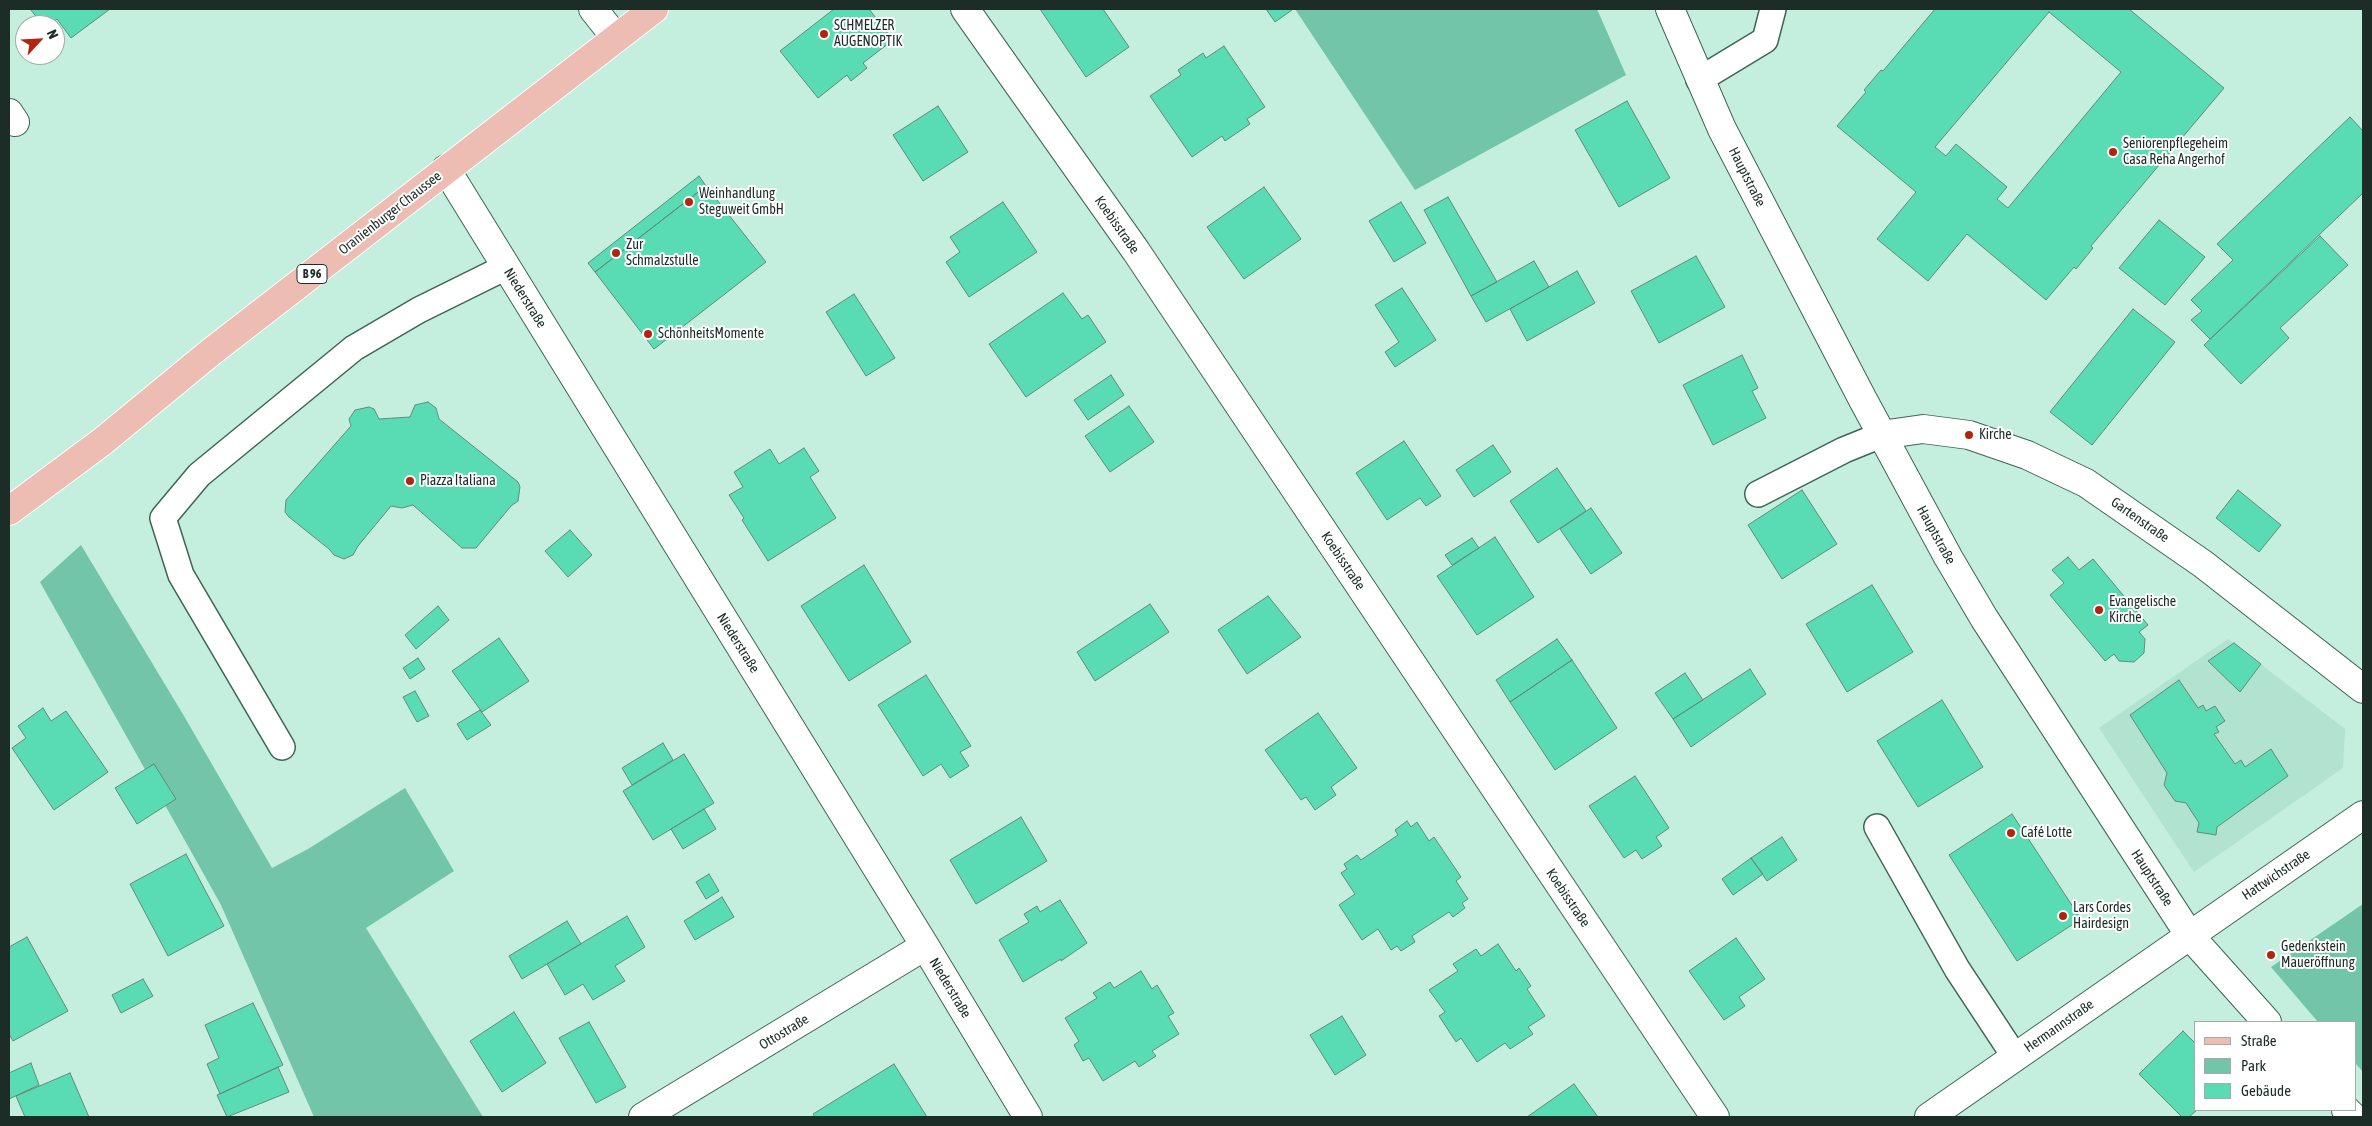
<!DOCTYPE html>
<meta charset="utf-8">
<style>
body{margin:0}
#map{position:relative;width:2372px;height:1126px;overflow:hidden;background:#c4eedd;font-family:"Asap Condensed",sans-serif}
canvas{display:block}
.frame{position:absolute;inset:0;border:10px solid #1c2c26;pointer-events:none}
.legend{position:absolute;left:2194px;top:1021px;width:162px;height:90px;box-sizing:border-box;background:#fff;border:1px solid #a4aba8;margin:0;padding:6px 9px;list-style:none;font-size:15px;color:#1c2c26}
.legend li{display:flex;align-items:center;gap:10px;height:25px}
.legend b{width:25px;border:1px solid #a4aba8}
.north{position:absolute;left:15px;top:15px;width:50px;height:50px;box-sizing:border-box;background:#fff;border:1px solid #a4aba8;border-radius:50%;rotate:65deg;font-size:14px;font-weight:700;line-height:20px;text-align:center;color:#1c2c26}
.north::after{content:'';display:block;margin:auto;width:18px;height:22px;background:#b22410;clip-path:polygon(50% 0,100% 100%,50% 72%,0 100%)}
</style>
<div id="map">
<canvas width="2372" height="1126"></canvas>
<div class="frame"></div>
<ul class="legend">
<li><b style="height:6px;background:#edbcb2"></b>Straße</li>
<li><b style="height:14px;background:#73c5a9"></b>Park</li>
<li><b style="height:14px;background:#59dcb3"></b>Gebäude</li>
</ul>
<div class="north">N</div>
</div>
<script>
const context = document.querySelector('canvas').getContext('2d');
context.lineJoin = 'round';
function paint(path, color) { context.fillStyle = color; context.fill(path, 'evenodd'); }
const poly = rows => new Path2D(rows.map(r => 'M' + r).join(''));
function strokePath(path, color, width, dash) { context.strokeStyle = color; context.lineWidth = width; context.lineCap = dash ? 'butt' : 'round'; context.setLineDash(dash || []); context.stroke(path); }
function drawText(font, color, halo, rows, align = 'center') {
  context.font = font + ' "Asap Condensed",sans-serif'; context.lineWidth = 4; context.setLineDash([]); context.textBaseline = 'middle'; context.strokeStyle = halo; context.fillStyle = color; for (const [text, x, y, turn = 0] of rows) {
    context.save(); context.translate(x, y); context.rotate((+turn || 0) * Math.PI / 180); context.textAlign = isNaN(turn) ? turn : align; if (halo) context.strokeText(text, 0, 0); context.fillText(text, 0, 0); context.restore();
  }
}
const built = poly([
 [2228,639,2345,729,2343,768,2194,872,2099,728]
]);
const green = poly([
 [1295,9,1597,9,1626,75,1415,190],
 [81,545,184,716,272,868,308,849,405,788,454,871,366,928,483,1117,314,1117,221,905,40,582],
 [2363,904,2363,1072,2356,1064,2356,1022,2318,1022,2271,967]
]);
const building = poly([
 [30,9,110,9,71,38,57,19,50,25,43,25,30,9],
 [834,9,869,9,893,40,863,63,867,68,851,81,847,75,818,98,780,51,834,9],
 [1040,9,1103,9,1129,47,1086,77,1040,9],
 [1266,9,1291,9,1292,10,1275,22,1266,9],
 [1935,9,2129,9,2224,88,2091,246,2093,248,2076,269,2074,267,2046,300,1967,234,1928,281,1877,239,1916,192,1837,126,1866,92,1864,90,1881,70,1883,71,1935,9],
 [2049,12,2121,72,2008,208,1997,199,2007,187,1956,144,1946,156,1935,147,2049,12],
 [1224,46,1265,107,1247,119,1250,124,1225,141,1222,136,1192,157,1150,96,1181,75,1178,70,1203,53,1206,58,1224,46],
 [1627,101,1670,178,1619,207,1575,130,1627,101],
 [938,106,968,152,923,181,893,135,938,106],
 [2350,117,2363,131,2363,193,2210,339,2191,320,2202,311,2191,300,2233,260,2217,244,2350,117],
 [699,176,706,186,595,272,588,263,699,176],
 [706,186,766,262,654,349,595,272,706,186],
 [1264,187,1301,239,1244,279,1207,227,1264,187],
 [1448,197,1497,282,1471,296,1424,210,1448,197],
 [1003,202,1037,252,969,297,946,262,960,252,950,237,1003,202],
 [1401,202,1426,243,1394,262,1369,221,1401,202],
 [2159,220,2205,257,2165,305,2119,268,2159,220],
 [2320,236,2348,265,2280,328,2289,338,2241,384,2204,345,2320,236],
 [1696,256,1725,307,1659,343,1631,291,1696,256],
 [1534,261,1549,287,1486,322,1471,296,1534,261],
 [1577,271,1595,303,1527,341,1510,309,1577,271],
 [1402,288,1436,340,1395,367,1385,352,1399,342,1375,305,1402,288],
 [1063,293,1082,319,1088,315,1106,342,1026,397,989,344,1063,293],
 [854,294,895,358,866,376,826,312,854,294],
 [2133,309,2175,342,2092,445,2050,412,2133,309],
 [1742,355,1758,388,1752,391,1766,418,1713,445,1683,385,1742,355],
 [1111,375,1124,395,1088,420,1074,400,1111,375],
 [428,402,436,408,439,419,518,482,520,487,518,501,511,506,476,548,462,548,413,505,402,508,391,506,358,546,353,555,344,559,334,555,329,549,289,517,285,512,286,500,351,426,349,419,355,410,369,407,374,409,379,419,410,417,415,405,428,402],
 [1129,406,1154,442,1110,472,1085,436,1129,406],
 [1404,441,1441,496,1426,506,1420,498,1387,520,1356,473,1404,441],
 [1493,445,1511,472,1474,497,1456,470,1493,445],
 [804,448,819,471,810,477,836,518,768,561,742,520,744,518,729,495,743,487,734,472,770,449,779,464,804,448],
 [1557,468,1586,511,1538,543,1510,501,1557,468],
 [1802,490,1837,544,1782,579,1748,525,1802,490],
 [2238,490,2281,525,2259,552,2216,518,2238,490],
 [1591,508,1622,553,1591,574,1560,529,1591,508],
 [570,530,592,555,568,577,545,551,570,530],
 [1495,537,1534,597,1477,635,1437,576,1495,537],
 [1472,538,1479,548,1452,565,1445,555,1472,538],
 [2068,557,2079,570,2093,559,2148,625,2139,632,2145,639,2144,653,2134,662,2119,661,2114,654,2105,661,2050,595,2064,583,2052,570,2068,557],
 [864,565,911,642,849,681,801,606,864,565],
 [1872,585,1913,652,1847,692,1806,624,1872,585],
 [1268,596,1301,637,1247,674,1218,630,1268,596],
 [1150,604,1169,632,1095,681,1077,652,1150,604],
 [438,606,449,620,416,649,405,635,438,606],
 [499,638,529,681,482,712,452,671,499,638],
 [1557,639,1572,660,1510,702,1496,680,1557,639],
 [2234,643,2261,664,2240,692,2208,661,2234,643],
 [418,658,425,669,410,679,403,668,418,658],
 [1572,660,1617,728,1555,770,1510,702,1572,660],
 [1750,669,1766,694,1691,747,1673,719,1750,669],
 [1685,673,1703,700,1673,719,1655,693,1685,673],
 [926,675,971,746,960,752,969,766,950,778,941,764,923,776,878,705,926,675],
 [2179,680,2198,708,2203,705,2206,711,2215,706,2225,721,2216,727,2219,732,2214,734,2235,764,2241,760,2245,767,2271,749,2288,776,2217,827,2216,835,2197,832,2199,823,2186,803,2175,801,2164,785,2167,773,2130,715,2179,680],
 [415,691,429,716,417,722,403,697,415,691],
 [1942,700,1983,767,1918,807,1877,741,1942,700],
 [43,708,51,721,66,711,108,772,54,810,12,748,26,738,18,726,43,708],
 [480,710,491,725,467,740,457,724,480,710],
 [1318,713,1357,768,1331,787,1336,795,1315,810,1306,797,1301,800,1265,750,1318,713],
 [663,743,673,760,632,785,622,768,663,743],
 [684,754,714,803,653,840,623,791,684,754],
 [154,764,176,799,137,824,115,788,154,764],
 [1635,776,1669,828,1656,837,1662,846,1642,859,1636,850,1624,858,1589,806,1635,776],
 [704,809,716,829,683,849,671,829,704,809],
 [2012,814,2081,919,2017,961,1949,855,2012,814],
 [1021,817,1047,861,976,904,950,860,1021,817],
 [1407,821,1411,827,1417,822,1429,841,1434,837,1461,877,1456,881,1468,899,1462,903,1465,908,1453,917,1449,912,1412,936,1415,942,1401,951,1397,946,1391,950,1378,929,1362,940,1339,905,1355,894,1341,873,1347,869,1344,864,1357,855,1361,860,1398,835,1395,830,1407,821],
 [1782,837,1797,860,1767,881,1751,858,1782,837],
 [186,854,224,926,168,956,130,884,186,854],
 [1751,858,1763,874,1733,895,1722,879,1751,858],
 [709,874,719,891,706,899,696,882,709,874],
 [722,897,734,917,695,940,684,921,722,897],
 [1060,900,1087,943,1061,961,1061,959,1023,982,999,940,1029,922,1024,914,1037,906,1040,912,1060,900],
 [627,916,645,947,615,966,625,981,593,1000,583,984,565,995,547,964,627,916],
 [567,921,581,944,522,979,509,956,567,921],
 [27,937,68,1011,13,1041,9,1034,9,947,27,937],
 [1736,938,1765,979,1739,997,1745,1006,1724,1020,1689,971,1736,938],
 [1498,944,1516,971,1519,968,1531,986,1527,989,1545,1016,1528,1027,1533,1034,1510,1049,1505,1043,1477,1062,1461,1038,1456,1042,1439,1016,1445,1012,1429,990,1458,971,1453,964,1476,949,1481,956,1498,944],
 [1141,971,1152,989,1157,985,1174,1013,1168,1016,1179,1034,1152,1051,1156,1056,1139,1067,1135,1061,1103,1081,1089,1058,1083,1061,1074,1045,1079,1041,1065,1018,1097,998,1093,993,1110,982,1114,988,1141,971],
 [143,979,153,996,121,1013,112,995,143,979],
 [253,1003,283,1065,220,1094,207,1064,219,1058,205,1025,253,1003],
 [514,1012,546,1063,502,1092,470,1041,514,1012],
 [1342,1016,1366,1055,1335,1075,1310,1035,1342,1016],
 [589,1022,626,1087,596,1103,559,1038,589,1022],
 [2183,1031,2196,1044,2197,1110,2189,1117,2182,1117,2139,1074,2183,1031],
 [31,1063,39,1085,9,1099,9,1073,31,1063],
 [894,1064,927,1117,815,1117,813,1114,894,1064],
 [278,1067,289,1092,227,1117,217,1095,278,1067],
 [70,1073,89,1117,25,1117,16,1096,70,1073],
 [1574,1084,1598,1117,1527,1117,1574,1084]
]);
const service = poly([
 [1699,80,1765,40,1773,9],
 [1758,494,1844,450,1881,435],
 [282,747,181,575,163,518,199,475,354,348,419,310,506,267],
 [1877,827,1957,969,2015,1057]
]);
const minor = poly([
 [593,9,616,38],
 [965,9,1136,251,1715,1117],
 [9,113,15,122],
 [446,169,925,946,1028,1117],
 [1881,435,1923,429,1969,435,2027,455,2086,483,2203,564,2363,689],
 [643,1117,925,946],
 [1929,1117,2363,815]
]);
const tertiary = poly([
 [1670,9,1722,129,1862,398,1948,557,1984,618,2190,936,2267,1022],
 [2346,1110,2353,1117]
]);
const primary = poly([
 [9,511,103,441,211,352,654,9]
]);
const markers = [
 [824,34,5,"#b22410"],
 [2113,152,5,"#b22410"],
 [689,202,5,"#b22410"],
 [616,253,5,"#b22410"],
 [648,334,5,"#b22410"],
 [1969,435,5,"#b22410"],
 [410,481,5,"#b22410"],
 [2099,610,5,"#b22410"],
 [2011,833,5,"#b22410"],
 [2063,916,5,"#b22410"],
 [2271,955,5,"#b22410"]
];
const shields = [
 [312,274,30]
];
const shieldNames = [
 ["B 96",312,274]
];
const poiNames = [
 ["SCHMELZER",834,26],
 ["AUGENOPTIK",834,42],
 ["Seniorenpflegeheim",2123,144],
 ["Casa Reha Angerhof",2123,160],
 ["Weinhandlung",699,194],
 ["Steguweit GmbH",699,210],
 ["Zur",626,245],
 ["Schmalzstulle",626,261],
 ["SchönheitsMomente",658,334],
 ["Kirche",1979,435],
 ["Piazza Italiana",420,481],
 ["Evangelische",2109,602],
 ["Kirche",2109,618],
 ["Café Lotte",2021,833],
 ["Lars Cordes",2073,908],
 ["Hairdesign",2073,924],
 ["Gedenkstein",2281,947],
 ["Maueröffnung",2281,963]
];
const streetNames = [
 ["Hauptstraße",1747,177,63],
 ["Oranienburger Chaussee",390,213,-38],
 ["Koebisstraße",1117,225,55],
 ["Niederstraße",525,298,58],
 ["Gartenstraße",2140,520,35],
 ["Hauptstraße",1936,535,61],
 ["Koebisstraße",1343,561,56],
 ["Niederstraße",738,643,58],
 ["Hattwichstraße",2276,875,-34],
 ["Hauptstraße",2152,878,57],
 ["Koebisstraße",1568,898,56],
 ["Niederstraße",950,988,59],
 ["Hermannstraße",2059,1026,-35],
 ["Ottostraße",784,1032,-31]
];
paint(built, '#b1e3d0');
paint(green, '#73c5a9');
paint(building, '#59dcb3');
strokePath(building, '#638a7b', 1);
strokePath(service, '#3f6557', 28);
strokePath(minor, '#3f6557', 30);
strokePath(tertiary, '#3f6557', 30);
strokePath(primary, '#fff', 30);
strokePath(service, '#fff', 25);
strokePath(minor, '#fff', 28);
strokePath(tertiary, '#fff', 28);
strokePath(primary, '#edbcb2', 28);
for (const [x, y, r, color] of markers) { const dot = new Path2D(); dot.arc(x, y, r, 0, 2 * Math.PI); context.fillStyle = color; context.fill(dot); strokePath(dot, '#fff', 2); }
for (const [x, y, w] of shields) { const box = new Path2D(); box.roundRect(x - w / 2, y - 9.5, w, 19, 4); context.fillStyle = '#fff'; context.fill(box); strokePath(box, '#1c2c26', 1); }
drawText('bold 12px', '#1c2c26', null, shieldNames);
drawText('14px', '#1c2c26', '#fff', poiNames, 'left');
drawText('14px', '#1c2c26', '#fff', streetNames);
</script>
